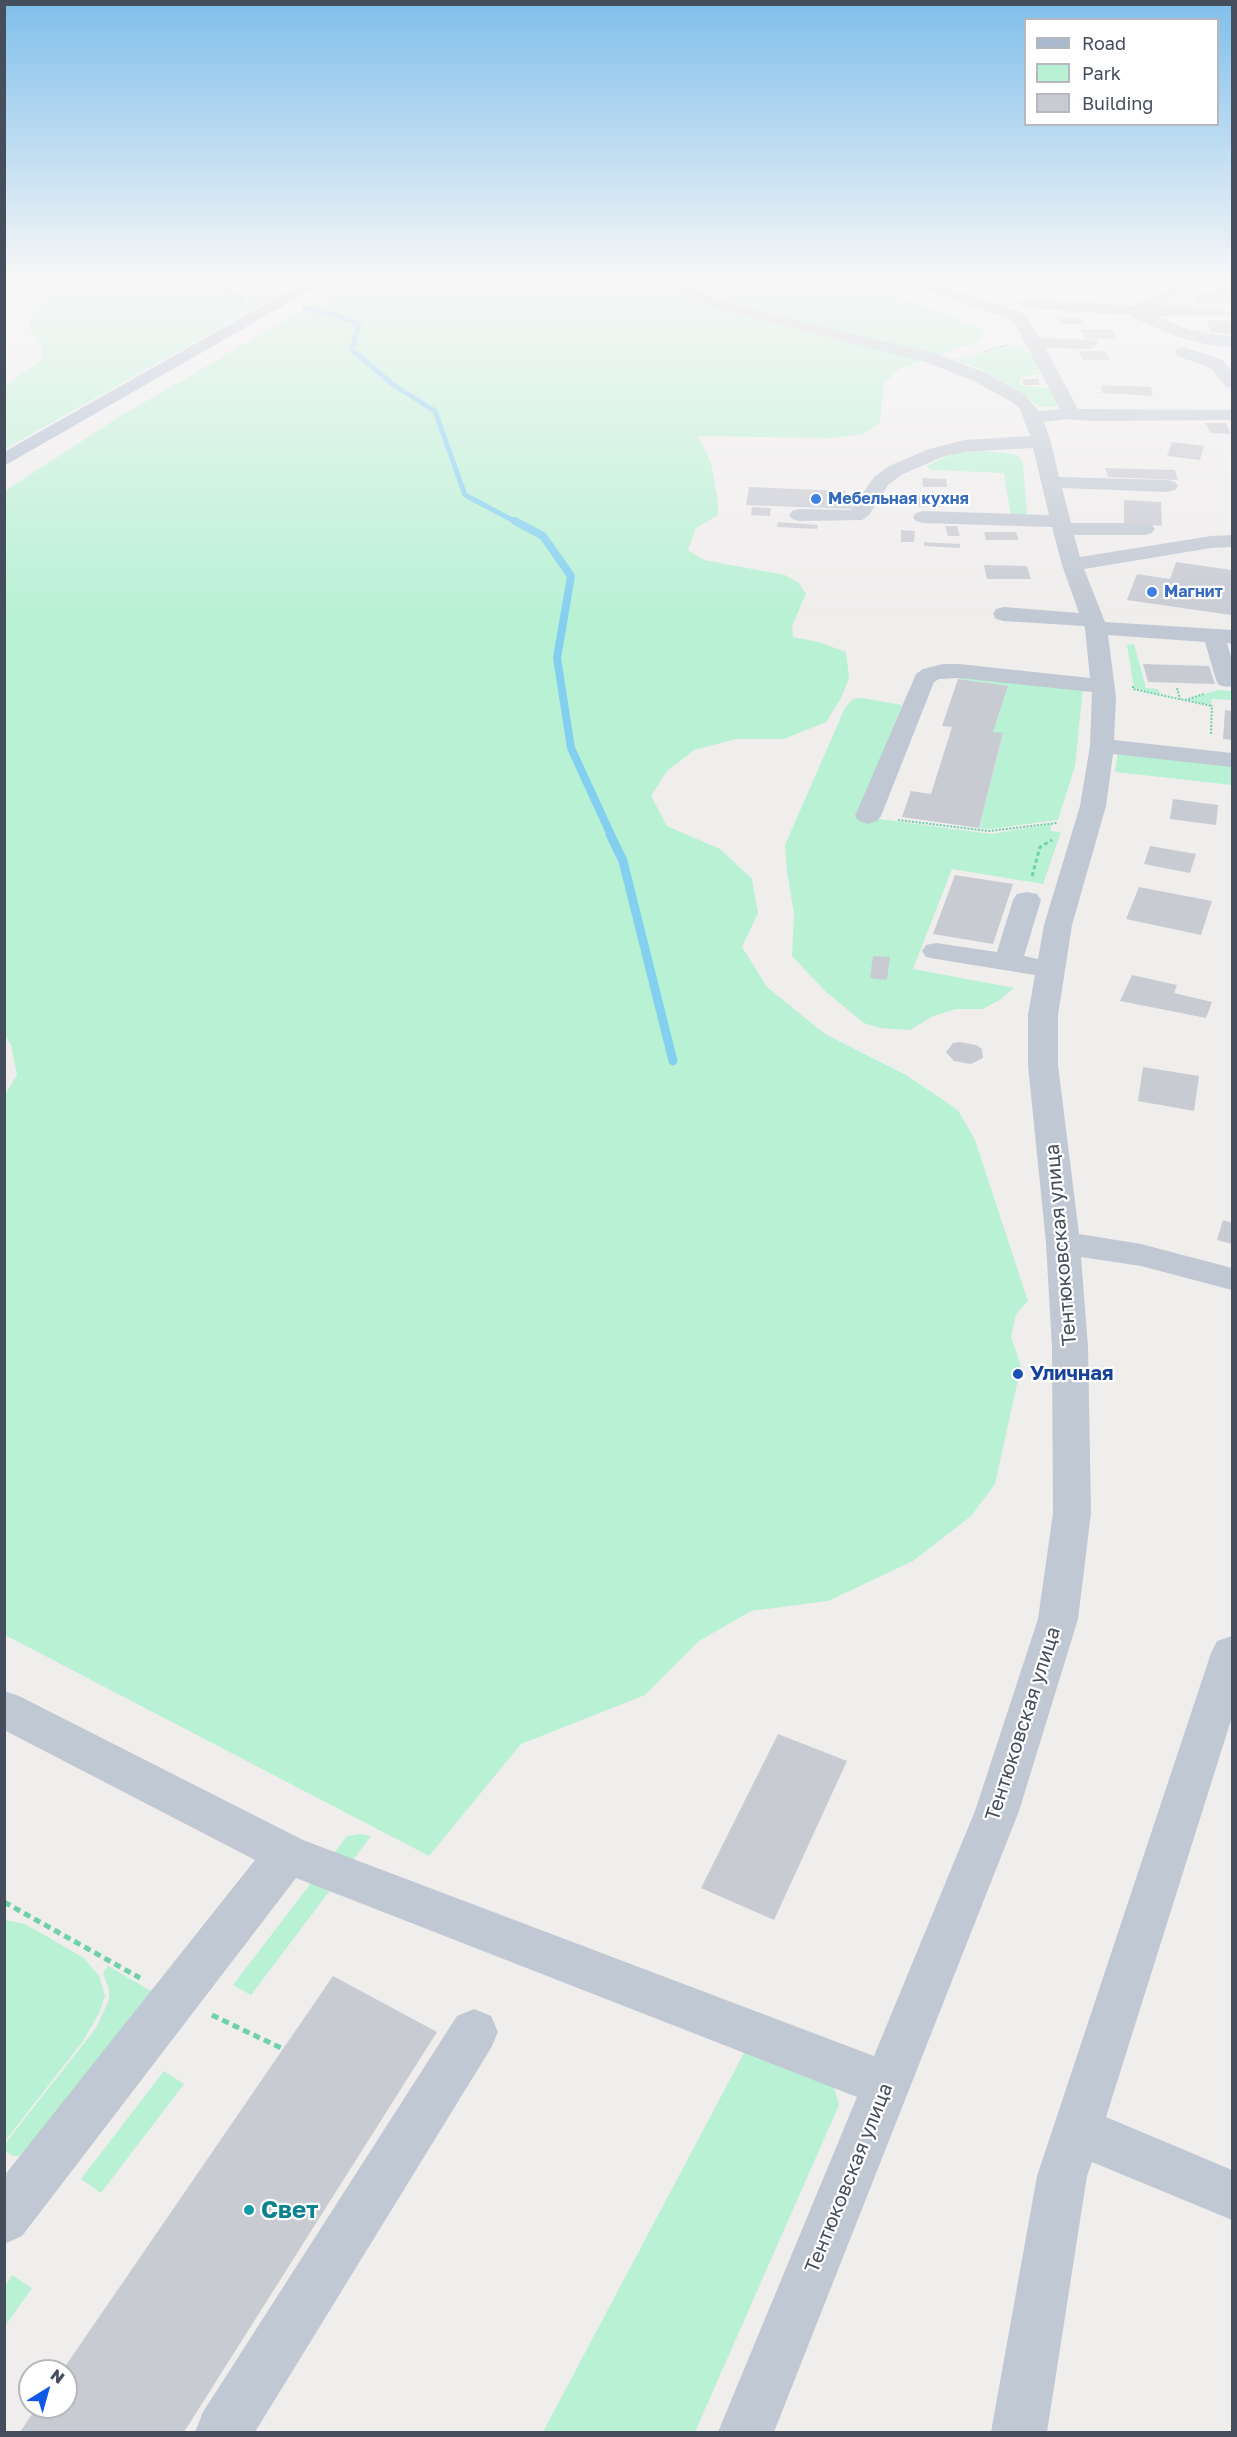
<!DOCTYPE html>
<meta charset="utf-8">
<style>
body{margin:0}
#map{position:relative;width:1237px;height:2437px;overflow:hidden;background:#f0eded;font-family:"Golos Text",sans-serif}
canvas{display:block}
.frame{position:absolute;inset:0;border:6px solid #454e5c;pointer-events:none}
.legend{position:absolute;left:1024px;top:18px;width:195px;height:108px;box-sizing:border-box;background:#fff;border:2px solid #b5b8be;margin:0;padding:8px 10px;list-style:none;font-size:18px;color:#454e5c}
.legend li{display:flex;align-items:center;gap:12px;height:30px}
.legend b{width:30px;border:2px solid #b5b8be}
.north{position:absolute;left:18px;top:2359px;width:60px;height:60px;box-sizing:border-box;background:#fff;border:2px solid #b5b8be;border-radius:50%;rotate:37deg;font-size:16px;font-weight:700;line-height:24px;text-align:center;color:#454e5c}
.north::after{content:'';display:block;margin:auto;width:21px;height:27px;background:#1059e8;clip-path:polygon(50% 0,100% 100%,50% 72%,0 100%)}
</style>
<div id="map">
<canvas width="1237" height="2437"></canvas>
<div class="frame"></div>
<ul class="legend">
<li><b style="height:8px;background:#abb9ce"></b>Road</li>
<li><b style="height:16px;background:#b8f1d4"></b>Park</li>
<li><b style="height:16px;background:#c9cbd3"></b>Building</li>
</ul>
<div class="north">N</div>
</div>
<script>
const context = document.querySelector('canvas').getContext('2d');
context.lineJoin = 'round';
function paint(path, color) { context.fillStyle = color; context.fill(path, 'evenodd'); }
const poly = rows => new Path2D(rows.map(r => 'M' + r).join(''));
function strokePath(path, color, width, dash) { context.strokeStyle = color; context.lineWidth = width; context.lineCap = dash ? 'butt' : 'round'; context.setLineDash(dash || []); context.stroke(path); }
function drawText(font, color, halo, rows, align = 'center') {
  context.font = font + ' "Golos Text",sans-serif'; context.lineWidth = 4.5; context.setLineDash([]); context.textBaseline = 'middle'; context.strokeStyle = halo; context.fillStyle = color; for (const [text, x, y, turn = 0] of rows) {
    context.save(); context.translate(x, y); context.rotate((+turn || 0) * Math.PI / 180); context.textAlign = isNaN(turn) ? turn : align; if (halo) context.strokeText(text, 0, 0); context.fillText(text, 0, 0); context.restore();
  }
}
const green = poly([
 [5,280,305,280,5,449,5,386,41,360,42,349,29,329,30,319,49,296,41,291,5,285],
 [355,280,850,280,953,316,983,331,980,341,899,369,884,383,880,422,864,434,830,438,698,436,711,463,718,501,718,515,696,528,688,550,704,560,785,575,799,583,806,594,792,626,793,637,818,642,846,652,849,678,841,698,826,722,784,739,736,739,694,750,667,771,651,796,667,826,720,849,752,879,758,913,742,947,767,987,825,1034,906,1075,958,1110,975,1140,1028,1301,1016,1314,1011,1337,1021,1366,995,1484,971,1516,913,1561,828,1601,751,1611,699,1641,645,1695,521,1744,429,1856,5,1635,4,1096,17,1075,11,1045,5,1035,5,491,122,415],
 [1018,346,1023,348,1032,356,1040,374,1021,377,1020,384,1024,386,1051,388,1059,404,1056,407,1040,407,1007,384,978,368,953,359],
 [984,451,1007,453,1019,456,1023,463,1027,514,1011,516,1004,473,931,470,926,466,955,453],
 [1134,644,1146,688,1158,689,1160,694,1134,688,1127,645],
 [960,673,1083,688,1075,766,1058,820,989,829,979,828,1003,734,993,732,1008,686,958,679],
 [1217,690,1232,691,1232,700,1212,699,1211,705,1188,700],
 [862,698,902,705,857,816,991,834,1052,824,1050,831,1061,832,1043,884,952,869,913,969,1014,988,1001,999,983,1009,956,1009,933,1016,910,1030,880,1028,864,1023,826,992,792,956,794,914,787,871,785,845,845,708,853,699],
 [1118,751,1232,764,1232,785,1115,772],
 [360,1834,371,1836,251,1995,233,1985,347,1836],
 [5,1920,25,1924,84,1958,99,1976,105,1996,99,2013,83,2041,5,2141],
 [108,1966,151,1991,37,2139,28,2150,18,2156,13,2156,5,2151,4,2145,96,2028,109,2000,109,1989,103,1973],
 [752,2038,832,2081,839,2105,695,2432,543,2432],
 [164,2071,184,2084,101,2193,81,2179],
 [12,2275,32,2288,5,2326,5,2286]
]);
const streamFar2 = poly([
 [211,280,242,299],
 [304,308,336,315,359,324,352,350,395,386,435,411,465,495,518,523]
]);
const streamFar1 = poly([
 [515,521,543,536,571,576,557,658,571,748,611,835]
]);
const stream = poly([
 [610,834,623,861,673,1061]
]);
const building = poly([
 [1002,280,987,285,971,281,971,280],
 [1075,280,1102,280,1112,285,1091,288],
 [1193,290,1232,292,1232,304,1195,302],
 [1057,317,1081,318,1084,324,1060,324],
 [1208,320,1232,321,1232,334,1210,333],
 [1080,329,1110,329,1117,339,1087,339],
 [1078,351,1105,351,1110,360,1083,360],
 [1022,379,1038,379,1040,385,1024,385],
 [1101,385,1151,387,1153,396,1102,393],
 [1205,423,1226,423,1231,434,1211,433],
 [1172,442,1204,446,1200,460,1167,456],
 [1105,468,1175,470,1178,480,1108,477],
 [922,478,946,479,947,487,923,487],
 [749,487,846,491,845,499,853,500,852,509,746,505],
 [906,495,942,496,942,507,906,506],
 [1124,500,1161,502,1162,526,1124,523],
 [752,507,771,508,770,516,751,515],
 [778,522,818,525,817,529,777,527],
 [945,526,957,526,960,536,948,536],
 [901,530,915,531,914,542,901,542],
 [984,532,1016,532,1019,540,986,540],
 [924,542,960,544,960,548,924,546],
 [1176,562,1232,570,1231,615,1127,600,1137,574,1170,579],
 [984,565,1027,566,1031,579,987,579],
 [1143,664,1209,666,1215,684,1148,682],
 [958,679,1008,686,993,732,1003,733,979,828,902,817,911,791,931,794,952,727,942,726],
 [1225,710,1232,711,1232,740,1223,739],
 [1173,799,1218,805,1216,825,1170,819],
 [1150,846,1196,854,1190,873,1144,864],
 [955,875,1013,884,993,944,933,934],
 [1139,887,1212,901,1201,935,1126,919],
 [873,956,890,957,887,980,870,978],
 [1132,975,1177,985,1174,993,1212,1002,1206,1018,1120,1001],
 [960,1042,976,1045,982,1049,983,1058,971,1064,954,1061,946,1052,953,1043],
 [1143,1067,1199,1076,1194,1111,1138,1101],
 [1223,1220,1232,1223,1232,1244,1217,1240],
 [778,1734,847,1761,774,1920,701,1888],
 [333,1976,437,2032,184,2432,20,2432,37,2407,66,2407,66,2371,62,2371]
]);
const pathFar2 = poly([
 [983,352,1008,345],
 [1133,686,1133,689,1212,706],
 [1177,688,1180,699],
 [1185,700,1204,694],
 [1211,734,1212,705],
 [898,820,989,831,1057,823]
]);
const pathFar1 = poly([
 [1032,876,1040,847,1052,840]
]);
const path = poly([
 [4,1902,140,1978],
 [212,2015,283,2049]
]);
const minor = poly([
 [655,280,676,280,720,300,763,312,937,354,986,373,1024,394,1039,411,1060,409,1015,324,1008,318,901,283,898,280,922,280,1020,312,1028,318,1039,338,1096,340,1098,344,1090,349,1045,348,1078,409,1232,410,1232,420,1092,421,1067,419,1044,422,1051,442,1059,477,1168,480,1175,482,1178,486,1175,490,1168,492,1062,488,1071,523,1145,523,1152,525,1155,529,1152,533,1145,535,1074,535,1080,557,1211,536,1232,535,1232,547,1211,548,1084,569,1105,622,1232,630,1232,644,1227,643,1232,660,1232,686,1227,687,1219,685,1216,680,1205,642,1108,635,1116,697,1114,740,1232,753,1232,767,1113,754,1106,806,1072,925,1058,1015,1058,1065,1079,1234,1141,1244,1232,1268,1232,1290,1141,1266,1081,1257,1088,1347,1091,1513,1078,1619,1019,1811,774,2432,718,2432,857,2097,296,1878,22,2236,4,2244,4,2176,255,1860,4,1730,4,1691,19,1696,303,1840,874,2056,975,1811,1038,1619,1053,1513,1052,1347,1046,1243,1028,1065,1028,1015,1035,975,936,959,926,957,922,951,926,945,936,943,997,952,1013,900,1017,894,1027,892,1037,894,1041,900,1024,956,1038,959,1044,925,1080,806,1090,746,1092,692,959,678,939,679,934,682,881,816,877,821,868,824,859,821,855,816,916,674,923,669,943,664,959,664,1090,678,1085,628,1084,626,1004,621,996,619,993,614,996,609,1004,607,1079,613,1062,565,1052,527,923,523,916,521,913,517,916,513,923,511,1049,515,1033,448,965,452,942,457,903,474,888,485,869,515,862,520,799,521,792,519,789,515,792,511,799,509,851,510,874,477,889,466,929,449,965,440,1030,436,1020,409,1012,402,974,381,925,362,708,306,655,280],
 [1186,280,1232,281,1232,291,1207,288,1189,289,1157,306,1223,308,1231,313,1229,316,1155,316,1189,330,1232,337,1232,347,1214,346,1178,337,1133,318,1131,315,1025,308,1017,303,1025,298,1135,306,1186,280],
 [1183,347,1223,360,1232,372,1232,388,1226,387,1211,368,1177,356,1175,352,1177,348,1183,347],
 [1232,1636,1232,1717,1106,2117,1232,2170,1232,2220,1092,2162,1087,2176,1047,2432,991,2432,1037,2176,1211,1653,1217,1641,1232,1636],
 [474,2009,491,2016,498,2032,491,2048,255,2432,195,2432,203,2412,457,2016,474,2009]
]);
const major = poly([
 [308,280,328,280,4,466,4,452,308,280]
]);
const markers = [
 [816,499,6,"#3f7fe0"],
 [1152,592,6,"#3f7fe0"],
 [1018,1374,6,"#1a4fb4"],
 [249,2210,6,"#0f9aa8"]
];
const farShopnames = [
 ["Мебельная кухня",828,499],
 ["Магнит",1164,592]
];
const streetNames = [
 ["Тентюковская улица",1061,1245,-95],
 ["Тентюковская улица",1023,1724,-72],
 ["Тентюковская улица",849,2178,-68]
];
const transitNames = [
 ["Уличная",1030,1374]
];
const nearCulturenames = [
 ["Свет",261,2210]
];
paint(green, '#b8f1d4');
strokePath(streamFar2, '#83cff0', 5);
strokePath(streamFar1, '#83cff0', 8);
strokePath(stream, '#83cff0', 9);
paint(building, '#c9cbd3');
strokePath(pathFar2, '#6fd0aa', 2, [2, 1.5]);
strokePath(pathFar1, '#6fd0aa', 3, [4, 3]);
strokePath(path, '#6fd0aa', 5, [7, 4.5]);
paint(minor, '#c0c8d3');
paint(major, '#abb9ce');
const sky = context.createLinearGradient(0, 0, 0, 621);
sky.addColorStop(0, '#7fbfeb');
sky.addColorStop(0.45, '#f8f7f7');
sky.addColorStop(1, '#f8f7f700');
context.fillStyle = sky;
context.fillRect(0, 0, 1237, 621);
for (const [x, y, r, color] of markers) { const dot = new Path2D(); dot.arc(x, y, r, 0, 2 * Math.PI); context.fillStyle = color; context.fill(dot); strokePath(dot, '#fff', 2); }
drawText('bold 16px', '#366cbe', '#fff', farShopnames, 'left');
drawText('20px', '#454e5c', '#fff', streetNames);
drawText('bold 20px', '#164399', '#fff', transitNames, 'left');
drawText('bold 24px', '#0d838f', '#fff', nearCulturenames, 'left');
</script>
